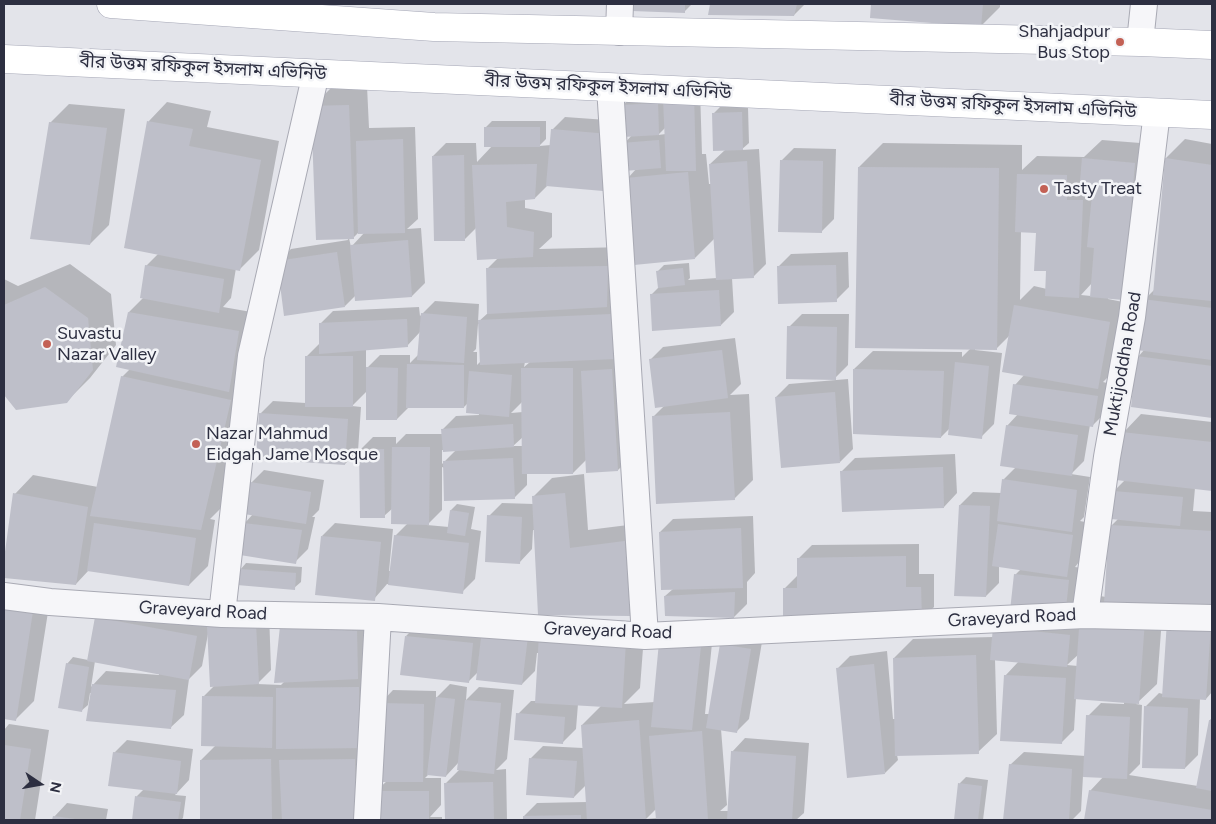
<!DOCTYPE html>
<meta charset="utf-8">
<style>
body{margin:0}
#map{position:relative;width:1216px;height:824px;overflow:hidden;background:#e3e4ea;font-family:Figtree,sans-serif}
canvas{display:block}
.frame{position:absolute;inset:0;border:5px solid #2d2f41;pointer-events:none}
.north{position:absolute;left:15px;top:759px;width:50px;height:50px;-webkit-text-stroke:4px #f3f4f7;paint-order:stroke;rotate:102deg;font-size:14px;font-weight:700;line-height:20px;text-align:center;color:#2d2f41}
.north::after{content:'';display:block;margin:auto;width:18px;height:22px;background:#2d2f41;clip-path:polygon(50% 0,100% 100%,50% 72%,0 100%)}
</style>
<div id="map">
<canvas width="1216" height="824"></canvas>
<div class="frame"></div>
<div class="north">N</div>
</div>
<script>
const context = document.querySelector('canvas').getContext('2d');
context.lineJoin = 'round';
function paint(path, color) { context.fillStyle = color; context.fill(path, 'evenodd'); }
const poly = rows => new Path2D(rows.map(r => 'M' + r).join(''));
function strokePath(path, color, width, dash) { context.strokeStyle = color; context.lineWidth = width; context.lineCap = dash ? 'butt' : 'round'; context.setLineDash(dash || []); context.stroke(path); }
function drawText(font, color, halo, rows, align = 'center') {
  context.font = font + ' Figtree,"Noto Sans Bengali",sans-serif'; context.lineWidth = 5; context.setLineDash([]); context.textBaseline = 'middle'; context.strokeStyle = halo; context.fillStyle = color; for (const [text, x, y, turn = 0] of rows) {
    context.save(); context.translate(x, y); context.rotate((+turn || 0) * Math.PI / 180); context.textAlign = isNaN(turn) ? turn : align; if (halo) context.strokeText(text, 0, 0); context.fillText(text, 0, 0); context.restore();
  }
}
const shadow = poly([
 [634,4,692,4,684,12,633,10],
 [711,4,805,4,794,15,710,14],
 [873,4,1000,4,1000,7,981,26,871,17],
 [367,86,369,128,415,127,418,219,407,229,421,228,425,283,412,296,356,295,345,306,278,262,291,249,348,240,312,107,331,88],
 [358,233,364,233,351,247,349,238,353,238],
 [700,89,702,154,706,154,709,184,711,184,710,164,725,150,713,114,720,107,748,107,749,143,741,150,759,149,766,264,753,277,732,278,734,312,721,325,651,295,659,287,658,271,664,265,689,263,690,278,688,280,717,278,715,238,695,258,628,178,636,169,624,144,632,135,623,105,630,99],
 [666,127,666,134,658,135],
 [167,102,211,111,207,127,279,141,259,250,240,269,236,268,231,298,223,307,257,313,224,505,210,519,215,520,208,566,189,585,89,570,76,584,4,576,15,494,33,475,98,487,122,377,130,369,129,312,144,297,146,266,158,254,125,247,149,121],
 [69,104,125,109,109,225,90,244,50,123],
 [565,117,621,121,616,176,603,189,548,185,535,198,525,199,525,208,552,213,552,237,539,249,626,247,631,457,618,470,587,459,573,473,527,473,527,485,514,498,442,467,442,510,427,525,449,527,451,510,457,504,475,507,471,529,481,531,475,579,462,592,387,584,374,599,322,536,335,523,393,529,389,571,391,571,395,536,408,523,393,508,384,516,360,450,373,437,396,437,396,444,406,434,443,434,443,429,456,416,479,415,479,413,468,403,464,407,409,407,397,419,367,391,352,406,361,407,358,451,345,464,260,414,273,401,306,403,306,357,320,343,320,324,333,311,419,307,420,316,435,301,479,304,478,322,488,313,487,269,498,258,476,228,465,239,433,156,446,143,476,143,477,162,493,145,485,128,492,121,546,121,546,139,539,146,551,145,552,130],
 [478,324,480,324,481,361,477,365,477,352,473,352,476,349],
 [420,332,419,354,410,363,410,355,380,355,366,369,366,349,407,346],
 [525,362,530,362,524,367],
 [523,401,523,412,511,413],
 [523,437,523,446,513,446],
 [442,450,456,450,442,464],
 [1185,139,1212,144,1212,417,1132,406,1138,357,1144,350,1144,300,1155,289,1166,158],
 [1102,140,1153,144,1141,280,1108,298,1108,299,1128,303,1117,368,1103,382,1111,384,1106,412,1093,425,1090,425,1084,461,1071,474,1090,477,1084,517,1080,521,1085,522,1079,562,1075,567,1082,568,1100,596,1106,597,1111,526,1118,519,1114,491,1125,480,1123,433,1141,414,1212,422,1212,490,1195,488,1193,511,1212,512,1212,607,1163,605,1157,684,1136,704,1142,705,1140,764,1129,775,1198,786,1210,720,1212,718,1212,820,1085,820,1090,791,1104,776,1083,776,1081,811,1072,820,1004,819,1010,765,1024,752,1086,756,1088,716,1101,703,1124,704,1124,701,1076,698,1074,730,1061,743,1005,676,1019,661,995,659,997,734,978,752,897,755,898,760,885,773,837,669,850,656,887,651,893,719,895,719,894,658,913,639,993,637,1011,615,1015,575,1021,569,999,566,999,583,986,596,960,505,973,492,1002,493,1003,480,1016,467,1007,426,1018,414,1015,385,1025,374,1010,335,996,349,975,348,975,350,1002,353,994,424,981,437,950,428,941,437,854,369,873,351,962,352,962,357,971,348,859,167,883,143,1022,145,1022,170,1037,156,1084,157],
 [1021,231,1037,231,1048,270,1047,289,1034,286,1020,300],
 [1092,283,1091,296,1081,295],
 [1079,654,1078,666,1067,665],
 [794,148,836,149,834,219,821,232,781,161],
 [848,252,849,287,836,300,778,267,791,254],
 [70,264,111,294,116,345,90,378,66,402,17,409,4,393,4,279,18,286],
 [802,314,849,314,848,365,835,378,789,327],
 [735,338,741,384,730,395,749,394,753,480,734,499,653,417,665,405,650,360,663,347],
 [848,379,853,449,840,462,776,397,789,384],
 [955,454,957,493,944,507,842,471,855,458],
 [264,470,324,480,319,510,312,517,315,517,308,549,295,562,244,524,253,514,251,483],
 [584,474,588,530,644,523,648,596,629,615,535,530,533,530,532,549,519,563,489,516,502,503,534,504,534,496,552,478],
 [753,516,755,573,747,582,747,604,734,617,665,596,673,589,660,532,673,519],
 [919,544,919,574,934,574,934,607,921,620,784,589,797,576,799,558,812,545],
 [246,563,302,567,301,582,294,588,240,570],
 [4,589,51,593,34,701,15,720,4,718],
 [1212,610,1212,692,1206,699,1200,698,1198,755,1185,768,1146,706,1159,693,1163,694],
 [269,612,271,670,257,684,281,685,285,681,281,627,370,619,378,706,393,690,436,691,436,698,450,684,467,687,466,700,479,687,514,690,507,759,496,770,506,769,507,820,446,820,446,783,460,769,459,762,446,776,429,774,425,778,441,778,441,805,430,817,442,817,442,820,387,820,389,819,376,791,387,781,379,781,358,820,201,820,201,760,216,745,203,697,215,685,208,634,202,666,189,679,184,715,170,728,92,693,90,693,88,705,81,711,67,664,73,657,88,660,96,617],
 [95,661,159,673,159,675,106,671,91,687],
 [559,617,645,622,640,688,624,704,655,702,660,642,713,633,705,714,710,714,722,644,763,636,749,719,736,732,721,729,727,805,720,811,728,811,732,752,745,738,809,743,804,813,796,820,524,820,524,816,537,803,587,802,586,785,574,797,530,759,543,746,583,748,582,725,601,706,578,704,576,729,563,742,518,714,531,701,536,701,539,653,537,653,535,671,522,684,478,672,468,682,406,636,419,623,539,637],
 [656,809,657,818,646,819],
 [9,724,49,730,35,820,4,820,4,730],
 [127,740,193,749,189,780,175,795,186,796,183,818,181,820,133,819,137,796,144,789,114,753],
 [966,777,988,780,983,820,955,820,960,783],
 [67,803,108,809,106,820,53,820,54,817]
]);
const building = poly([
 [632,4,685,4,685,13,632,11],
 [710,4,797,4,794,16,708,15],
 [871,4,983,4,981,27,870,18],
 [694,95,696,171,666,171,663,96],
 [658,103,659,135,623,137,622,105],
 [349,105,354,239,316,240,311,106],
 [742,112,743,150,713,151,712,113],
 [147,121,193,129,189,146,261,160,240,271,124,248],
 [49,122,107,128,90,245,30,239],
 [484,127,540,127,540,147,484,147],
 [551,129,608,134,603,191,546,186],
 [403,139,405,233,358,234,356,141],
 [659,140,661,168,624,171,622,143],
 [464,155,465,241,434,241,432,156],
 [1082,158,1135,163,1123,300,1090,297,1094,248,1087,247,1092,195,1079,194],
 [1165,158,1212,165,1212,301,1153,295],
 [780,160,823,161,822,233,778,232],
 [747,161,754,278,716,280,709,164],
 [537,164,535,199,506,202,507,227,534,232,533,257,477,260,472,165],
 [858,167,999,168,997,350,855,348],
 [688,172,695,259,634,265,626,178],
 [1017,174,1067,175,1067,200,1083,200,1079,298,1045,296,1046,271,1034,271,1036,233,1015,232],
 [408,240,412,297,355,301,350,245],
 [337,252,345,307,284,316,277,261],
 [145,265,224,279,219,313,140,298],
 [836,265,837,302,778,304,777,266],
 [608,266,607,307,487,314,486,268],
 [683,268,685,285,658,288,656,271],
 [45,287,88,318,93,370,67,403,16,410,4,395,4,305],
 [719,290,721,326,652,331,650,294],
 [1142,299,1212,308,1212,360,1137,350],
 [1014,305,1110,322,1098,389,1002,372],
 [128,312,239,331,229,392,116,367],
 [421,313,467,317,464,363,417,360],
 [612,314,614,359,480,365,478,320],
 [407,319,408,347,319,354,319,323],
 [787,326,837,327,836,380,786,379],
 [722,350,728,398,655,408,649,359],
 [305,356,353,356,353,407,305,407],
 [1136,356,1212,366,1212,418,1131,407],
 [955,362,989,366,982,439,948,435],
 [407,364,464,365,464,408,406,408],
 [366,367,398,368,397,420,366,420],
 [521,368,573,368,573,474,522,474],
 [612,369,618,471,586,473,581,371],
 [853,369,944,371,941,438,853,434],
 [469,371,512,375,509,417,466,413],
 [121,376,231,400,201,530,90,516],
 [1013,384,1098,396,1093,427,1009,414],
 [835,392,840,463,781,468,775,397],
 [730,412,735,500,656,504,652,416],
 [259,413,348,419,345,465,256,459],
 [513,424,514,447,443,452,441,429],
 [1006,425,1078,435,1072,476,1000,466],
 [1121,432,1212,442,1212,491,1116,480],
 [392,447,430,447,429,525,391,524],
 [384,449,385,518,360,518,359,450],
 [513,458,515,499,444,501,443,461],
 [943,467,944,508,842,512,840,471],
 [1002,479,1077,490,1072,532,997,521],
 [250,482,311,492,306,524,244,514],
 [1113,491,1183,497,1180,526,1111,519],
 [13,493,88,507,76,585,4,578,4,559],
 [565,493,570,548,625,541,630,616,538,615,532,496],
 [959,505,990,506,986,597,954,596],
 [450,510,469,513,465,536,447,533],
 [487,515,522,517,520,564,485,562],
 [94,523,196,538,189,586,87,571],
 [243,523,302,530,296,564,240,555],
 [998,524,1073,535,1067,577,992,566],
 [1109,525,1212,531,1212,608,1104,604],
 [741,528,743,588,661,590,659,532],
 [394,535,469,543,463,594,388,585],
 [321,536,381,542,375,601,315,595],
 [906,556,906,587,921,587,922,621,783,622,783,588,797,588,797,558],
 [239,569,296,573,295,590,237,585],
 [1014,574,1069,580,1064,626,1009,620],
 [735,592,734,618,665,616,664,596],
 [4,607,33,611,16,721,4,719],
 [1080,615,1145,619,1139,704,1074,699],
 [95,617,197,636,189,680,87,661],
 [1167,621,1211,623,1206,700,1162,697],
 [256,624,259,684,210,687,207,626],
 [280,626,357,631,358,679,274,683],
 [993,627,1070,635,1067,667,990,660],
 [482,630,528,636,522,685,476,680],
 [539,635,626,640,622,708,535,703],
 [405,636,473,643,469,683,400,675],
 [659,642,701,646,692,730,651,727],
 [720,644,751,649,737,733,706,728],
 [976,655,979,754,895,756,893,658],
 [66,663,89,667,82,712,58,708],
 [874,664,885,774,847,778,836,668],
 [1004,675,1066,678,1062,744,1000,741],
 [92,684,176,690,171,729,86,721],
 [359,687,359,748,276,749,276,688],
 [202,696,273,697,272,748,201,746],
 [436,697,455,699,446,777,427,775],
 [465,700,501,703,494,774,457,770],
 [379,703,424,704,423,782,377,782],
 [1144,706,1188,708,1185,769,1142,768],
 [516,713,565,717,563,744,514,740],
 [1086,715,1130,717,1127,779,1083,777],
 [639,720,646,820,587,820,581,725],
 [1209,720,1212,720,1212,791,1196,788],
 [702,731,708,820,656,820,649,736],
 [4,745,31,749,20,820,4,820],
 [731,751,796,756,792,820,727,820],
 [113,752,181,761,177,794,108,786],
 [529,758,577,761,574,798,526,795],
 [271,759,272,820,200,820,200,760],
 [355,759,356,820,282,820,279,760],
 [1009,764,1072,769,1069,820,1003,820],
 [493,782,494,820,445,820,444,783],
 [958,783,982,786,978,820,954,820],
 [1089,790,1212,810,1212,820,1084,820],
 [375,791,429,791,429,820,375,820],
 [135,796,181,802,178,820,132,820],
 [581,815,581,820,523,820,523,816],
 [53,816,75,819,75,820,52,820]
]);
const minor = poly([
 [619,32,620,4],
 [1140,42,1144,4],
 [610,87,645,636],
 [4,596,50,602,222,614,378,617,645,636,1085,615,1212,618],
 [222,614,251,356,316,73],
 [1085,615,1107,457,1132,317,1157,112],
 [367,820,378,617]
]);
const primary = poly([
 [111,4,434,27,1140,42,1212,45],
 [4,59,1212,115]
]);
const markers = [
 [1120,42,5,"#c36155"],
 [1044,189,5,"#c36155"],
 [47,344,5,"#c36155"],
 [196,444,5,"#c36155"]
];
const poiNames = [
 ["Shahjadpur",1110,32,"right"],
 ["Bus Stop",1110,53,"right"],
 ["Tasty Treat",1054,189],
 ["Suvastu",57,334],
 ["Nazar Valley",57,355],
 ["Nazar Mahmud",206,434],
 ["Eidgah Jame Mosque",206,455]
];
const streetNames = [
 ["বীর উত্তম রফিকুল ইসলাম এভিনিউ",203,68,3],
 ["বীর উত্তম রফিকুল ইসলাম এভিনিউ",608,87,3],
 ["বীর উত্তম রফিকুল ইসলাম এভিনিউ",1013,106,3],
 ["Muktijoddha Road",1123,364,-80],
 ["Graveyard Road",203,611,3],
 ["Graveyard Road",1012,618,-3],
 ["Graveyard Road",608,631,2]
];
paint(shadow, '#0003');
paint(building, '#bebfc9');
strokePath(minor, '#a9aab4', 28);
strokePath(primary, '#a4a6b5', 29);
strokePath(minor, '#f6f6f9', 26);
strokePath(primary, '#fff', 28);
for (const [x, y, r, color] of markers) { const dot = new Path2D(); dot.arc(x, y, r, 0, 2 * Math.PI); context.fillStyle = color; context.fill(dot); strokePath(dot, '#f3f4f7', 2); }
drawText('18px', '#2d2f41', '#f3f4f7', poiNames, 'left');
drawText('18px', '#2d2f41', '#f3f4f7', streetNames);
</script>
